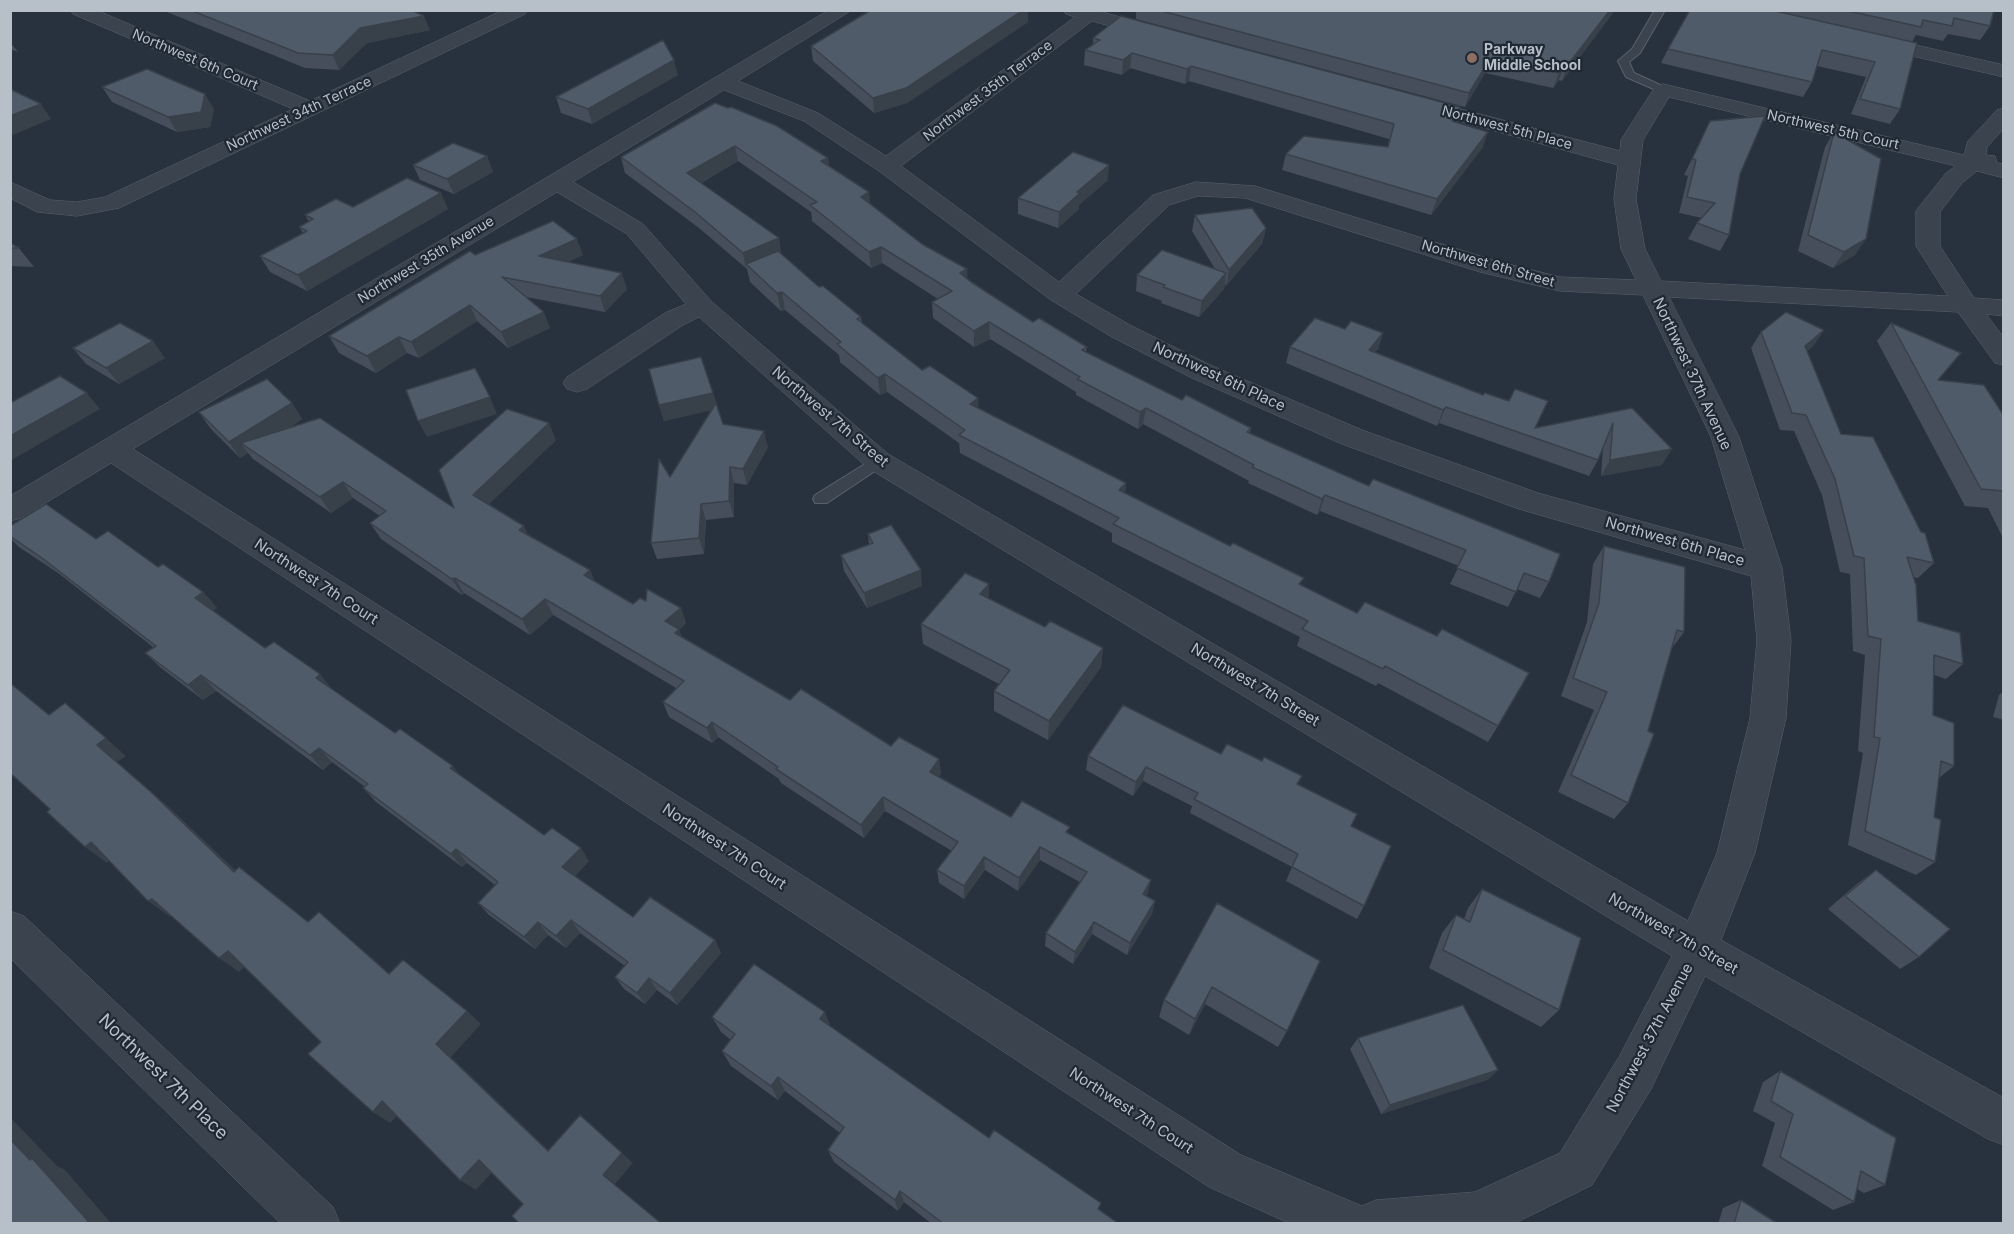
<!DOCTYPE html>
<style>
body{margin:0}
#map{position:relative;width:2014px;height:1234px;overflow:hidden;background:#27323e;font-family:Inter,sans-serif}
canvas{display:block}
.frame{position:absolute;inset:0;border:12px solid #b7bfc9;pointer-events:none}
</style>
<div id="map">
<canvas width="2014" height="1234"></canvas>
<div class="frame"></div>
</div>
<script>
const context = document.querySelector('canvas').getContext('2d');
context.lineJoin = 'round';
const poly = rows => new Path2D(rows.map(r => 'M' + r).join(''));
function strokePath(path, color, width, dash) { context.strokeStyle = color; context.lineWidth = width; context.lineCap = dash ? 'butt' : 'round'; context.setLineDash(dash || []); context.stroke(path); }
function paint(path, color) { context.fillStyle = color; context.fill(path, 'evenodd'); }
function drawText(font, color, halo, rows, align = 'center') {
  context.font = font + ' Inter,sans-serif'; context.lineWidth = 4.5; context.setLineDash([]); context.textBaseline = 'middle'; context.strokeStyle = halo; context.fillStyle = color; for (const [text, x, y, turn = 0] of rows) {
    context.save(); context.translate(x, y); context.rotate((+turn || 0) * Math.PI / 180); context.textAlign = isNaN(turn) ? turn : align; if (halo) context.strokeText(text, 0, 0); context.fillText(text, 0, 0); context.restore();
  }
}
const lane = poly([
 [1655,10,1665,10,1640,53,1629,62,1634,73,1667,88,1667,92,1663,93,1626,77,1618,61,1632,49,1655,10],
 [878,456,884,457,886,461,884,465,827,503,815,503,813,499,815,495,878,456]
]);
const street = poly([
 [70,10,96,10,310,101,503,10,528,10,525,14,119,208,77,216,37,212,10,198,10,182,50,200,77,202,105,197,293,109,73,14,70,10],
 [829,10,852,10,738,81,818,113,886,156,1075,17,1066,14,1063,10,1095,10,1164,29,1166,33,1164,37,1157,39,1092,21,901,166,1059,282,1153,195,1196,182,1255,186,1496,261,1560,277,1636,280,1621,249,1614,199,1618,165,1408,107,1405,103,1408,99,1415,97,1620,151,1621,140,1653,90,1656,86,1663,84,1964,155,1968,141,1997,110,2004,108,2004,128,1987,147,1986,155,1995,156,1997,163,2004,164,2004,178,1977,171,1962,183,1940,212,1940,246,1974,298,2004,300,2004,316,1986,314,2004,338,2004,365,1995,363,1958,312,1669,297,1739,437,1782,568,1791,640,1786,718,1755,853,1721,940,2004,1098,2004,1145,1988,1139,1705,976,1651,1089,1592,1185,1513,1224,1291,1224,1209,1187,111,463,21,518,10,521,10,496,829,10],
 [724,90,804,121,879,171,1051,300,1112,337,1190,377,1342,444,1519,509,1751,576,1757,640,1750,718,1717,853,1688,921,888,454,711,301,643,224,573,182,724,90],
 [1669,97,1956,166,1946,173,1916,211,1916,246,1948,296,1661,281,1645,249,1636,199,1643,140,1669,97],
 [557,192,627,234,686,304,665,313,567,377,563,383,567,389,577,392,587,389,683,325,699,317,868,468,1672,956,1619,1057,1560,1153,1475,1192,1376,1200,1362,1206,1241,1155,133,449,557,192],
 [1198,196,1245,198,1480,272,1560,291,1643,295,1711,437,1745,550,1538,493,1362,430,1210,365,1130,325,1076,294,1169,205,1198,196],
 [1871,35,2004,65,2004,77,1864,45,1861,41,1864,37,1871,35],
 [10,911,24,916,333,1207,340,1224,281,1224,10,958,10,911]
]);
const wall = poly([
 [162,10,411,10,430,30,367,43,339,70,305,68],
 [871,10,1028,10,1028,22,907,103,874,113,813,61,811,46],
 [1136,10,1615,10,1562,81,1559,80,1553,88,1485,73,1465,107,1136,19],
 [1690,10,1994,10,1990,26,1980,40,1948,34,1943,41,1916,35,1912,42,1900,109,1890,124,1851,114,1866,77,1817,66,1812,82,1803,97,1661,63,1668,49],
 [1093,38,1460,107,1455,122,1483,147,1431,215,1282,170,1286,154,1388,147,1389,139,1189,81,1185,84,1130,68,1122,75,1084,65,1085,50,1093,44],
 [10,42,18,52,10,49],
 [678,75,592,124,561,113,556,97],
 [102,87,214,109,210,127,177,132,112,102],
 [715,103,828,158,829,167,871,204,968,279,1033,322,1087,347,1086,352,1182,400,1251,428,1250,433,1549,582,1540,598,1517,589,1508,607,1450,584,1459,566,1320,511,1317,515,1248,483,1249,481,1143,424,1138,429,1076,395,1076,392,990,339,974,347,933,318,932,302,938,299,882,263,871,268,812,221,811,212,738,161,701,183,779,238,781,254,819,287,861,317,862,323,922,370,978,408,1126,483,1125,493,1301,585,1498,726,1488,742,1378,683,1376,686,1297,646,1300,637,1112,542,1112,533,960,453,959,443,887,392,880,395,840,362,839,355,785,310,781,311,750,282,747,269,699,228,625,173,621,157],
 [1710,121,1740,174,1729,235,1720,251,1688,239,1697,223,1702,218,1679,213,1688,176,1684,175],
 [1834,132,1855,255,1833,268,1798,251,1825,147],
 [487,156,493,172,454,194,420,180,413,165],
 [1108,180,1079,205,1079,209,1058,228,1018,214,1018,198],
 [353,207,448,209,307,291,270,272,260,256,303,233,299,227,309,222,305,215],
 [1195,215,1266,228,1262,244,1226,286,1225,283,1224,289,1199,317,1161,303,1162,301,1136,291,1137,275,1215,269,1192,231],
 [10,243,19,248,34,267,10,266],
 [475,255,583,255,568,262,627,289,605,312,526,297,550,328,508,348,477,321,419,358,407,353,376,373,339,353,329,336],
 [1891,323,1938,380,2004,416,2004,540,1988,508,1965,506,1877,341],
 [1345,329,1383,333,1378,349,1375,352,1535,428,1632,408,1662,465,1601,476,1603,447,1598,460,1589,476,1439,423,1437,426,1286,363,1290,347],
 [1824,330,1813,346,1807,351,1841,434,1934,563,1918,578,1913,577,1918,621,1963,664,1946,679,1934,675,1933,715,1954,766,1939,778,1934,817,1935,862,1916,875,1848,845,1863,753,1858,751,1865,655,1853,651,1850,574,1840,572,1822,495,1794,431,1780,430,1751,348,1761,332],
 [73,348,165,358,119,384,86,364],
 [713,393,723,424,768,447,747,485,734,483,734,517,706,520,704,554,657,559,651,543,670,477,711,410,664,421,659,405],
 [292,403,302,419,289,428,454,508,556,440,489,504,529,536,590,570,595,582,633,604,646,601,681,608,686,623,679,630,682,637,790,700,891,746,939,759,941,774,938,777,1011,817,1069,834,1151,880,1146,896,1155,901,1152,914,1127,955,1092,934,1073,964,1045,946,1046,933,1080,882,1040,860,1018,891,985,870,964,899,939,883,937,870,952,851,885,811,864,838,781,783,779,779,718,737,712,743,669,717,663,702,676,688,553,615,530,635,464,593,462,595,381,539,370,523,380,516,353,498,331,513,253,459,248,453,240,458,210,428,199,412],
 [10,526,96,539,158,567,203,592,217,608,213,610,265,648,332,689,395,733,460,775,544,835,589,861,575,876,633,917,715,940,721,953,677,1005,657,990,645,1004,624,989,615,977,625,966,580,933,566,948,548,935,535,949,489,915,478,903,495,885,467,863,462,867,376,802,363,788,365,787,332,762,323,770,216,691,203,700,161,668,145,653,153,647,58,573,19,547,10,538],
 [868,534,922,586,867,608,844,571,841,555,869,545],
 [1604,546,1684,632,1672,648,1648,731,1628,803,1614,819,1558,792,1594,710,1561,696,1587,622,1593,564],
 [989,584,989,599,1045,627,1103,648,1101,667,1048,740,994,711,994,691,999,684,923,644,921,624],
 [2004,691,2004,720,1993,717,1999,695],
 [1221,754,1298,784,1351,826,1364,906,1357,919,1286,881,1292,867,1190,813,1192,806,1143,781,1133,796,1086,770,1088,756],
 [1876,870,1919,957,1900,969,1828,909,1858,883],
 [1482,889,1559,1010,1541,1027,1429,968,1442,933,1456,915,1464,919,1468,908],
 [1217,903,1287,1031,1278,1047,1205,1004,1189,1035,1159,1017,1164,1000],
 [712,1017,831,1027,989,1138,1099,1209,1119,1224,932,1224,904,1202,898,1211,834,1162,828,1150,840,1133,785,1091,778,1100,731,1066,722,1051,731,1040,721,1032],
 [1358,1038,1498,1070,1487,1080,1381,1114,1350,1049],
 [1780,1071,1885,1185,1864,1193,1857,1189,1854,1202,1833,1210,1762,1166,1775,1123,1753,1111,1763,1082],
 [1741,1200,1778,1224,1718,1224,1723,1208]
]);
const shadedWall = poly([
 [1023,10,1028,10,1028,22,907,103,874,113,873,98],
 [1610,10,1615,10,1562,81,1567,66],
 [424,16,430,30,367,43,339,70,333,55,360,28],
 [1132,53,1130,68,1122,75,1123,60],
 [1490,59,1485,73,1465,107,1469,93],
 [674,60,678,75,592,124,588,109],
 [1191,66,1189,81,1185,84,1187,69],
 [1564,66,1559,80,1553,88,1559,73],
 [205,94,214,109,210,127,177,132,168,117],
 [41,104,51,119,13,135,10,132,10,116],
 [1460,107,1455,123,1452,121],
 [1488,132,1483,147,1431,215,1437,199],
 [735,146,738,161,691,188,687,173],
 [487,156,493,172,454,194,447,179],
 [828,158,830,174,821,161],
 [1109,165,1108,180,1079,205,1079,209,1058,228,1059,212,1077,192],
 [869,192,871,208,861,197],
 [441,193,448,209,307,291,298,275],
 [1266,228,1262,244,1226,286,1229,270],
 [779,238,781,254,746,264,746,269,743,253],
 [577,239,583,255,545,272,539,256],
 [1866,239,1855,255,1833,268,1844,252],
 [881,247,882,263,871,268,869,252],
 [967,269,968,285,960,273],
 [622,273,627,289,605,312,600,296],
 [1226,273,1224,289,1199,317,1202,301],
 [782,292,785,310,781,311,777,293],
 [470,305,477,321,419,358,411,342],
 [544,312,550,328,508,348,501,332],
 [989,322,990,339,974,347,974,331],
 [1824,330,1813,346,1794,362,1805,346],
 [1383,333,1378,349,1364,367,1369,350],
 [399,337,407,353,376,373,367,356],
 [153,341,165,358,119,384,106,368],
 [885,374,887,392,880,395,878,378],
 [87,393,100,409,10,461,10,436],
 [713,393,717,409,664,421,659,405],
 [490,397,497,414,427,437,418,421],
 [978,398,979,416,970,404],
 [292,403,302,419,252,451,241,443,248,453,240,458,229,442],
 [1446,407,1439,423,1437,426,1443,410],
 [1146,408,1143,424,1138,429,1140,412],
 [549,423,556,440,482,511,473,495],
 [764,431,768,447,747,485,743,469],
 [1672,449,1662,465,1601,476,1610,460],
 [730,467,734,483,734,517,729,501],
 [343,482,353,498,331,513,320,497],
 [1126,483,1124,501,1119,490],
 [1325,495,1320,511,1317,515,1322,499],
 [701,504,706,520,704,554,699,538],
 [524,526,532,542,519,530],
 [590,570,597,586,584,575],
 [921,570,922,586,867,608,864,593],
 [455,578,464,593,462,595,452,579],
 [989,584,989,604,980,594],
 [203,592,217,608,209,613,195,598],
 [545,599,553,615,530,635,522,619],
 [681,608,686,623,679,630,684,644,665,621],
 [1103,648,1101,667,1048,740,1049,721],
 [320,674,332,689,316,678],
 [201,675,216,691,203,700,188,685],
 [712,722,718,737,712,743,707,728],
 [106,738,126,756,117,762,170,808,253,887,234,872,97,745],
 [319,748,332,762,323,770,310,755],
 [939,759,941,774,931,786,930,772],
 [453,766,463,780,450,768],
 [1146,767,1143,781,1133,796,1136,782],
 [883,797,885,811,864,838,861,825],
 [91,842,113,858,107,863,85,847],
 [1040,847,1040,860,1018,891,1019,878],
 [581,848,589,861,571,880,562,867],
 [456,849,467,863,462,867,451,854],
 [984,857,985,870,964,899,964,886],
 [1151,880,1148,893,1140,907,1143,894],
 [152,899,172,914,169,916,148,901],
 [1155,901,1152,914,1127,955,1130,943],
 [571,920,580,933,566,948,556,936],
 [538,922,548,935,535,949,524,937],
 [1094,922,1092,934,1073,964,1075,952],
 [715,940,721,953,677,1005,670,993],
 [228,951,247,965,239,972,219,958],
 [649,978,657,990,645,1004,637,993],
 [1212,987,1205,1004,1189,1035,1195,1019],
 [467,1011,481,1024,451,1057,561,1162,548,1151,436,1044],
 [825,1012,831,1028,820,1019],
 [1498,1070,1487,1080,1381,1114,1390,1105],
 [778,1077,785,1091,778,1100,771,1086],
 [382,1101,400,1113,390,1123,373,1112],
 [10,1117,58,1167,64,1169,112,1224,85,1224,10,1139],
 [622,1153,633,1163,615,1184,603,1175],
 [479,1160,494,1170,476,1190,460,1180],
 [900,1191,904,1202,898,1211,895,1200]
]);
const building = poly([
 [190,10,411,10,424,16,360,28,333,55,298,53,190,10],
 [871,10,1023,10,906,88,873,98,811,46,871,10],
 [1158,10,1610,10,1567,66,1564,66,1559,73,1490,59,1469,93,1158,10],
 [1690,10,1771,10,1917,43,1900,109,1860,99,1875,62,1822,50,1812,82,1668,49,1690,10],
 [1844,10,1994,10,1990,26,1954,18,1952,26,1923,20,1921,27,1844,10],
 [1121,16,1460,107,1452,121,1488,132,1437,199,1286,154,1304,136,1388,147,1394,124,1191,66,1187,69,1132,53,1123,60,1085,50,1100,40,1093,38,1121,16],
 [663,40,674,60,588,109,556,97,663,40],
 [147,69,205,94,201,112,168,117,102,87,147,69],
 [10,89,41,104,10,116,10,89],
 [715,103,728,108,731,107,777,126,828,158,821,161,869,192,861,197,922,244,967,269,960,273,971,282,1033,322,1039,318,1087,347,1082,350,1182,400,1186,395,1251,428,1247,432,1369,486,1373,479,1560,554,1549,582,1524,573,1516,592,1457,568,1466,550,1325,495,1322,499,1252,467,1254,465,1146,408,1140,412,1077,379,1080,377,989,322,974,331,932,302,952,291,881,247,869,252,810,205,817,202,735,146,687,173,779,238,743,253,695,212,621,157,715,103],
 [1765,116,1740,174,1729,235,1697,223,1715,203,1687,197,1696,160,1692,159,1710,121,1765,116],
 [1834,132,1881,159,1866,239,1844,252,1808,235,1834,132],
 [453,143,487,156,447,179,413,165,453,143],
 [1073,152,1109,165,1077,192,1080,193,1059,212,1018,198,1073,152],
 [407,178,441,193,298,275,260,256,307,231,299,227,313,219,305,215,336,199,353,207,407,178],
 [1252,208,1266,228,1229,270,1195,215,1252,208],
 [553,221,577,239,539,256,622,273,600,296,502,277,544,312,501,332,470,305,411,342,399,337,367,356,329,336,470,251,475,255,553,221],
 [10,243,19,248,10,248,10,243],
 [1162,250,1226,273,1202,301,1163,287,1165,285,1137,275,1162,250],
 [778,251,819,287,823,286,861,317,857,319,922,370,930,366,978,398,970,404,1126,483,1119,490,1230,546,1233,543,1304,578,1299,584,1357,613,1365,602,1437,636,1442,629,1529,673,1498,726,1385,666,1383,669,1302,629,1308,621,1113,524,1119,518,959,435,965,430,885,374,878,378,837,344,841,342,782,292,777,293,746,264,778,251],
 [1786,312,1824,330,1805,346,1841,434,1873,437,1921,532,1925,533,1934,563,1907,557,1916,585,1918,621,1960,633,1963,664,1934,655,1933,715,1954,723,1954,766,1941,761,1934,817,1941,820,1935,862,1865,831,1880,738,1874,737,1881,639,1868,636,1864,558,1854,556,1835,479,1806,415,1792,413,1761,332,1786,312],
 [1315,318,1345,329,1351,321,1383,333,1369,350,1483,395,1485,393,1509,401,1515,389,1548,401,1535,428,1632,408,1672,449,1610,460,1613,423,1598,460,1446,407,1443,410,1290,347,1315,318],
 [120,323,153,341,106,368,73,348,120,323],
 [1891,323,1961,353,1938,380,1984,385,2004,416,2004,491,1981,489,1891,323],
 [701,357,713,393,659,405,649,369,701,357],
 [475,368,490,397,418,421,406,390,475,368],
 [60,376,87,393,10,436,10,403,60,376],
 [267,379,292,403,229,442,199,412,267,379],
 [716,403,723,424,764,431,743,469,730,467,729,501,701,504,699,538,651,543,659,459,670,477,716,403],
 [507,409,549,423,473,495,524,526,519,530,590,570,584,575,633,604,640,598,646,601,647,589,681,608,665,621,679,629,675,633,790,700,801,689,891,746,899,737,939,759,930,772,1011,817,1022,801,1070,827,1066,832,1151,880,1143,894,1155,901,1130,943,1094,922,1075,952,1046,933,1087,872,1040,847,1019,878,984,857,964,886,937,870,958,842,883,797,861,825,776,769,778,767,712,722,707,728,663,702,684,681,545,599,522,619,455,578,452,579,370,523,386,511,343,482,320,497,241,443,320,418,454,508,439,470,507,409],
 [46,504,96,539,108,531,158,567,163,564,203,592,195,598,265,648,274,642,320,674,316,678,395,733,400,729,453,766,450,768,544,835,552,828,581,848,562,867,633,917,650,897,715,940,670,993,649,978,637,993,615,977,628,962,571,920,556,936,538,922,524,937,478,903,498,882,456,849,451,854,363,788,368,784,319,748,310,755,201,675,188,685,145,653,156,646,42,558,10,536,10,526,46,504],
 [891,525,921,570,864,593,841,555,873,543,868,534,891,525],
 [1604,546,1685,567,1684,632,1677,630,1648,731,1654,734,1628,803,1571,775,1607,692,1573,678,1599,603,1604,546],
 [965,573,989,584,980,594,1045,627,1050,621,1103,648,1049,721,994,691,1010,670,921,624,965,573],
 [10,683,49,715,65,703,106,738,97,745,151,792,234,872,239,867,308,922,319,912,389,974,403,960,467,1011,436,1044,548,1151,580,1115,622,1153,603,1175,662,1224,520,1224,512,1216,523,1204,479,1160,460,1180,382,1101,373,1112,308,1054,321,1042,228,951,219,958,152,899,148,901,91,842,85,847,47,812,50,809,10,773,10,683],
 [1123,705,1221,754,1227,744,1262,761,1264,757,1302,776,1297,784,1357,814,1351,826,1391,846,1364,906,1292,867,1298,854,1194,799,1198,793,1146,767,1136,782,1088,756,1123,705],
 [1876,870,1950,929,1919,957,1845,896,1876,870],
 [1482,889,1581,938,1559,1010,1443,950,1456,915,1470,922,1482,889],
 [1217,903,1320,961,1287,1031,1212,987,1195,1019,1164,1000,1217,903],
 [754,964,825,1012,820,1019,989,1138,994,1130,1101,1203,1098,1209,1119,1224,944,1224,900,1191,895,1200,828,1150,844,1127,778,1077,771,1086,722,1051,735,1034,712,1017,754,964],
 [1463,1005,1498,1070,1390,1105,1358,1038,1463,1005],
 [1780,1071,1896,1138,1885,1185,1861,1171,1854,1202,1780,1157,1793,1114,1771,1101,1780,1071],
 [10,1139,30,1160,32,1158,88,1221,85,1224,10,1224,10,1139],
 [1741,1200,1778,1224,1734,1224,1741,1200]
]);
const markers = [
 [1472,58,6,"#8d6e63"]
];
const farPoinames = [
 ["Parkway",1484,50],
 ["Middle School",1484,66]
];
const farStreetnames = [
 ["Northwest 6th Court",195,60,23],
 ["Northwest 35th Terrace",988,91,-37],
 ["Northwest 34th Terrace",299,114,-25],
 ["Northwest 5th Place",1507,128,15],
 ["Northwest 5th Court",1833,130,13],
 ["Northwest 35th Avenue",426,260,-31],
 ["Northwest 6th Street",1488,264,16]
];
const streetNames = [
 ["Northwest 37th Avenue",1692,374,65],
 ["Northwest 6th Place",1219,377,25],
 ["Northwest 7th Street",830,417,40],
 ["Northwest 6th Place",1675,542,16],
 ["Northwest 7th Court",316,582,33],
 ["Northwest 7th Street",1255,685,31],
 ["Northwest 7th Court",724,847,33],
 ["Northwest 7th Street",1673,934,30],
 ["Northwest 37th Avenue",1650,1038,-62],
 ["Northwest 7th Court",1131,1111,33]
];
const nearStreetnames = [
 ["Northwest 7th Place",163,1077,44]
];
strokePath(lane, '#59626c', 2);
strokePath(street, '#59626c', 1);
paint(lane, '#3b444e');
paint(street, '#3b444e');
paint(wall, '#454e5a');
paint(shadedWall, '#38404a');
paint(building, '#505b69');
strokePath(building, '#38404a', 1.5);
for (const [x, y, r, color] of markers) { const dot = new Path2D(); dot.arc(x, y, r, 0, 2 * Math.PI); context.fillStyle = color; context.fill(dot); strokePath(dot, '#1f2934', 2); }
drawText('bold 14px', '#b7bfc9', '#1f2934', farPoinames, 'left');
drawText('14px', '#b7bfc9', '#1f2934', farStreetnames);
drawText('15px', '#b7bfc9', '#1f2934', streetNames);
drawText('18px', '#b7bfc9', '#1f2934', nearStreetnames);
</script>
